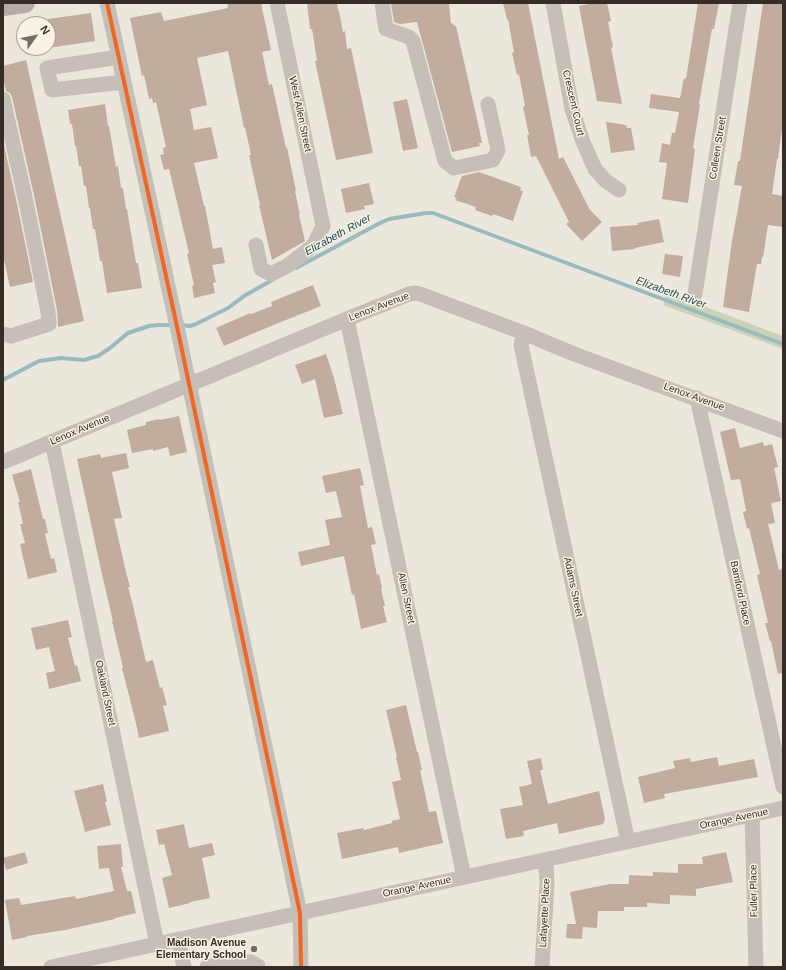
<!DOCTYPE html>
<style>
body{margin:0}
#map{position:relative;width:786px;height:970px;overflow:hidden;background:#ece7dd;font-family:Helvetica,sans-serif}
canvas{display:block}
.frame{position:absolute;inset:0;border:4px solid #352c25;pointer-events:none}
.north{position:absolute;left:16px;top:16px;width:40px;height:40px;box-sizing:border-box;background:#faf2e3;border:1px solid #aba397;border-radius:50%;rotate:57deg;font-size:11px;font-weight:700;line-height:16px;text-align:center;color:#352c25}
.north::after{content:'';display:block;margin:auto;width:14px;height:18px;background:#756d65;clip-path:polygon(50% 0,100% 100%,50% 72%,0 100%)}
</style>
<div id="map">
<canvas width="786" height="970"></canvas>
<div class="frame"></div>
<div class="north">N</div>
</div>
<script>
const context = document.querySelector('canvas').getContext('2d');
context.lineJoin = 'round';
function paint(path, color) { context.fillStyle = color; context.fill(path, 'evenodd'); }
const poly = rows => new Path2D(rows.map(r => 'M' + r).join(''));
function strokePath(path, color, width, dash) { context.strokeStyle = color; context.lineWidth = width; context.lineCap = dash ? 'butt' : 'round'; context.setLineDash(dash || []); context.stroke(path); }
function drawText(font, color, halo, rows, align = 'center') {
  context.font = font + ' Helvetica,sans-serif'; context.lineWidth = 3; context.setLineDash([]); context.textBaseline = 'middle'; context.strokeStyle = halo; context.fillStyle = color; for (const [text, x, y, turn = 0] of rows) {
    context.save(); context.translate(x, y); context.rotate((+turn || 0) * Math.PI / 180); context.textAlign = isNaN(turn) ? turn : align; if (halo) context.strokeText(text, 0, 0); context.fillText(text, 0, 0); context.restore();
  }
}
const green = poly([
 [666,292,783,336,783,349,663,305]
]);
const stream = poly([
 [296,268,380,223,389,219,426,213,433,213,783,344],
 [181,325,190,326,196,324,228,308,244,296,274,279],
 [3,380,39,361,61,358,84,360,98,356,110,348,128,333,149,326,158,325,174,325]
]);
const building = poly([
 [227,3,261,3,271,50,262,52,269,85,272,84,286,148,287,147,296,191,295,191,300,215,299,215,305,241,272,260,259,205,260,205,249,155,251,155,245,127,244,128,228,51,197,58,207,105,190,109,194,130,211,127,218,158,194,163,204,206,205,206,213,249,222,247,225,263,212,265,216,282,213,283,215,293,194,298,192,286,194,285,187,254,189,253,169,169,164,170,160,155,164,154,163,148,166,147,156,102,153,103,152,98,149,99,144,75,142,76,130,18,161,12,164,21,228,8],
 [307,3,337,3,338,11,339,11,343,32,345,31,347,49,351,48,373,153,336,160,315,61,317,61,312,29,310,29],
 [391,3,449,3,451,24,453,23,454,26,456,26,479,128,482,143,479,143,480,146,452,152,417,22,400,24,394,22],
 [503,3,528,3,559,159,563,157,590,210,602,222,582,241,566,224,569,222,536,156,531,157,527,135,529,135,523,107,525,106,519,74,517,75,512,53,514,52,508,19,507,20],
 [594,3,607,3,611,21,608,22,613,47,611,48,622,104,597,101,579,6],
 [698,3,719,3,714,29,712,29,699,104,700,105,693,148,695,149,688,203,662,199,667,163,659,162,662,143,670,145,672,133,675,133,679,112,649,108,651,94,680,98,684,78,686,79],
 [763,3,783,3,783,121,778,159,777,159,772,194,783,196,783,227,768,225,763,257,762,257,761,264,757,264,749,312,723,307,732,241,742,186,734,185,738,161,740,161],
 [91,13,95,41,48,48,48,19],
 [26,60,84,321,58,327,57,310,35,200,12,97,10,93,6,91,3,77,3,66],
 [407,99,418,148,403,151,393,102],
 [105,104,108,126,109,126,116,167,118,166,121,188,123,188,126,209,127,209,136,263,138,263,142,288,107,293,102,261,100,261,95,229,93,229,90,208,89,208,86,186,84,186,81,166,79,166,76,146,75,146,72,124,70,124,68,110],
 [606,122,626,125,627,128,631,128,635,150,611,153],
 [3,140,17,204,33,282,10,287,3,255],
 [479,172,521,187,520,190,523,191,513,221,493,214,492,216,475,210,476,207,455,200,457,198,454,197,462,176],
 [369,183,374,204,364,206,365,209,346,213,341,189],
 [659,219,664,242,635,248,635,249,612,251,610,227,638,225,637,223],
 [665,254,683,256,680,277,662,274],
 [313,285,321,306,266,328,224,346,216,328,250,313,251,314,272,306,271,302],
 [326,354,334,378,343,414,324,418,315,379,302,384,295,365],
 [179,416,187,452,170,456,168,447,153,451,153,449,132,453,127,430,146,425,146,422,159,419,160,420],
 [735,428,740,448,763,442,764,446,772,444,778,467,774,468,781,501,771,503,775,523,768,524,779,570,783,569,783,673,778,674,771,641,770,641,765,623,768,623,757,575,760,574,749,528,747,529,743,512,746,511,740,479,731,480,720,432],
 [126,453,129,468,112,472,122,518,114,519,126,572,130,587,128,587,134,609,134,610,146,662,153,660,160,688,162,687,167,705,163,706,169,731,139,738,135,719,122,668,123,668,117,642,112,621,113,621,103,579,77,459,100,454,101,458],
 [360,468,364,485,360,486,368,528,372,527,376,544,371,545,377,575,379,574,382,588,381,589,385,606,383,606,387,622,361,629,354,594,352,595,344,556,301,566,298,552,330,545,325,520,342,517,336,491,326,493,322,476],
 [31,469,43,519,45,519,48,533,45,534,51,559,54,558,57,572,28,579,20,544,25,543,20,524,23,524,18,502,20,502,12,475],
 [68,620,72,637,68,638,75,666,77,665,81,681,49,689,46,673,55,671,49,647,36,650,31,628],
 [406,705,417,752,418,752,422,770,420,770,429,812,436,811,443,843,399,853,398,847,342,859,337,833,363,828,364,830,392,823,392,821,400,819,392,782,401,780,396,757,397,757,386,710],
 [717,757,719,766,754,759,758,777,664,794,665,798,644,803,638,777,675,768,673,761,690,758,691,762],
 [541,758,543,770,540,770,548,804,599,791,605,819,603,824,559,834,557,823,523,831,524,836,506,839,500,809,523,805,519,787,532,784,527,761],
 [103,784,107,802,105,802,111,825,85,832,74,791],
 [184,824,189,848,212,843,215,855,202,858,210,898,190,902,190,903,169,908,162,878,172,875,164,844,159,845,156,830],
 [121,844,123,867,121,867,127,891,131,891,136,913,115,918,115,919,65,930,27,936,27,937,12,940,5,900,19,898,21,905,75,896,76,899,114,891,109,868,99,869,97,846],
 [25,852,28,863,6,870,3,858],
 [726,852,733,882,696,889,696,896,670,895,670,904,647,903,647,907,624,907,624,911,598,911,597,928,583,927,582,939,566,938,567,924,576,924,570,892,610,884,629,884,629,875,653,876,653,872,678,873,678,864,703,864,702,857]
]);
const minor = poly([
 [107,3,179,336,300,913,301,967],
 [382,3,386,29,409,37,413,41,445,161,454,168,493,160,498,150,488,104],
 [553,3,572,109,583,142,595,169,606,181,619,190],
 [119,57,47,68,52,90,124,82],
 [3,99,26,202,48,312,49,324,11,336,3,334],
 [256,245,261,269,271,274,287,266,313,246,323,226,277,3],
 [695,294,740,3],
 [347,319,464,877],
 [524,333,521,345,628,842],
 [697,398,783,787],
 [52,442,157,944],
 [3,462,347,319,409,294,415,293,420,294,524,333,574,354,783,431],
 [752,815,756,967],
 [178,939,184,967],
 [51,967,783,808],
 [207,967,235,961,251,962,258,966,258,967],
 [542,967,547,883,546,867,545,860]
]);
const major = poly([
 [3,6,25,3]
]);
const bus1 = poly([
 [107,3,179,336,300,913,301,967]
]);
const markers = [
 [254,949,4,"#756d65"]
];
const streetNames = [
 ["Crescent Court",573,103,77],
 ["West Allen Street",300,114,78],
 ["Colleen Street",718,148,-81],
 ["Lenox Avenue",379,307,-21],
 ["Lenox Avenue",694,397,20],
 ["Lenox Avenue",80,430,-23],
 ["Adams Street",573,587,78],
 ["Bamford Place",740,593,78],
 ["Allen Street",406,598,78],
 ["Oakland Street",105,693,78],
 ["Orange Avenue",734,819,-12],
 ["Orange Avenue",417,887,-12],
 ["Fuller Place",754,891,-91],
 ["Lafayette Place",545,913,-87]
];
const poiNames = [
 ["Madison Avenue",246,943],
 ["Elementary School",246,955]
];
const waterNames = [
 ["Elizabeth River",338,235,-29],
 ["Elizabeth River",671,293,20]
];
paint(green, '#cad3b6');
strokePath(stream, '#99babe', 4);
paint(building, '#c1ac9e');
strokePath(minor, '#c5bfb7', 15);
strokePath(major, '#b4ada6', 20);
strokePath(bus1, '#f26522', 4);
for (const [x, y, r, color] of markers) { const dot = new Path2D(); dot.arc(x, y, r, 0, 2 * Math.PI); context.fillStyle = color; context.fill(dot); strokePath(dot, '#faf2e3', 1.5); }
drawText('10px', '#352c25', '#faf2e3', streetNames);
drawText('bold 10px', '#352c25', '#faf2e3', poiNames, 'right');
drawText('italic 11px', '#194d58', '#faf2e3', waterNames);
</script>
